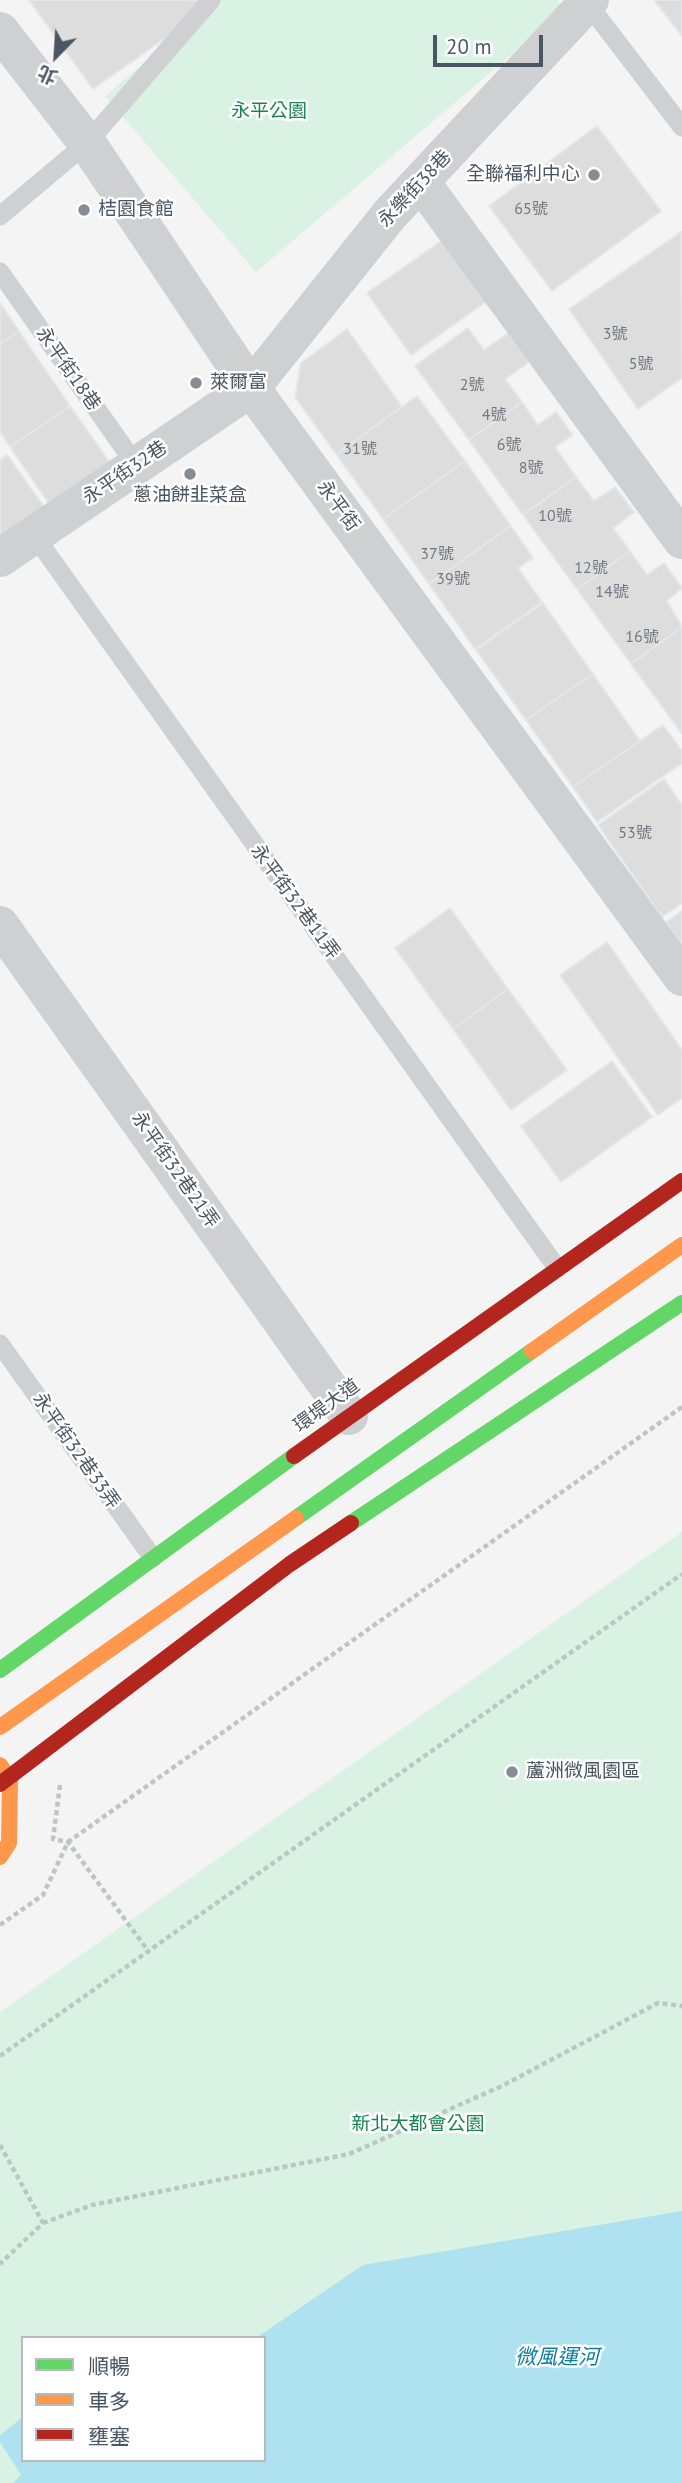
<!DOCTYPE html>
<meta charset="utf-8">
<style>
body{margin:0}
#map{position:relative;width:682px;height:2483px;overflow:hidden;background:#f4f4f4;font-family:"PT Sans","Noto Sans TC",sans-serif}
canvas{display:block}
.legend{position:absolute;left:21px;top:2336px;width:245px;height:126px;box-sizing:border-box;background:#fff;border:2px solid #b7bbc0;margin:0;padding:9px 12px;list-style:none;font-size:21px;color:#4a5661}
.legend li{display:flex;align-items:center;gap:14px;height:35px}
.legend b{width:35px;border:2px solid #b7bbc0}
.north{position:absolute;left:21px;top:21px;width:70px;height:70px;-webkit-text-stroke:5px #fff;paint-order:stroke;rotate:204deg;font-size:19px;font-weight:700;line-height:28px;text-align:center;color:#4a5661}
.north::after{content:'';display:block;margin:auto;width:24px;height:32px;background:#4a5661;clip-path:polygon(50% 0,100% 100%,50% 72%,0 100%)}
.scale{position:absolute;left:433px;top:35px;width:110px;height:32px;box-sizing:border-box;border:4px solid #4a5661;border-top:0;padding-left:9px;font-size:21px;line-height:24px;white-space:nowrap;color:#4a5661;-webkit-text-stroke:5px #fff;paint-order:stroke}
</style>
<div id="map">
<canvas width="682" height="2483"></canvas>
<ul class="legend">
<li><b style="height:9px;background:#63d668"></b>順暢</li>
<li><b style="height:9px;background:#ff974d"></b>車多</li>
<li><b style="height:9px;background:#b3261e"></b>壅塞</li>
</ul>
<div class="north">北</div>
<div class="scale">20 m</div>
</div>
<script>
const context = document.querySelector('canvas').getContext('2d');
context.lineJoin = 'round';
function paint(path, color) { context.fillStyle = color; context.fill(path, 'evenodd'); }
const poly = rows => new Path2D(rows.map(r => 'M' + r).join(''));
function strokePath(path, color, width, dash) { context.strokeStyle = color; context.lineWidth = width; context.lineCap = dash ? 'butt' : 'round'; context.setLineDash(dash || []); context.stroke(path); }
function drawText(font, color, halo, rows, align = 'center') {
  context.font = font + ' "PT Sans","Noto Sans TC",sans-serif'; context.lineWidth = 5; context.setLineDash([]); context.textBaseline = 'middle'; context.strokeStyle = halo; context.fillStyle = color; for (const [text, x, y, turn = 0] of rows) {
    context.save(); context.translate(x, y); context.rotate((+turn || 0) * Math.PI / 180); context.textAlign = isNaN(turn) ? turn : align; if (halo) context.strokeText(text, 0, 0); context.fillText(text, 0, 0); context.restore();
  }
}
const green = poly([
 [218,0,557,0,565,9,256,272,105,96],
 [682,1532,682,2483,0,2483,0,2012],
 [23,2338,264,2338,264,2460,23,2460]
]);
const water = poly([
 [682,2211,682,2483,13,2483,21,2475,0,2442,0,2435,23,2417,23,2460,264,2460,264,2338,256,2338,363,2265]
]);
const building = poly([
 [29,0,219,0,93,89,29,0],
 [654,0,682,0,682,36,654,0],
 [597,126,661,211,552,291,489,206,597,126],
 [681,232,682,378,638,409,569,309,681,232],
 [450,235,494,296,411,355,367,293,450,235],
 [0,303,19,331,0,344,0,303],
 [468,328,484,350,508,333,529,362,505,379,522,402,469,440,415,366,468,328],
 [347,329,402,407,336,454,295,397,301,363,347,329],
 [19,331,70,406,10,447,0,432,0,344,19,331],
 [417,396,465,461,383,519,336,454,417,396],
 [522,402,538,425,556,412,573,435,555,447,576,477,523,515,469,440,522,402],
 [70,406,122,480,61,521,10,447,70,406],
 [7,455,58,526,0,567,0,460,7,455],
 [465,461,511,526,429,584,383,519,465,461],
 [576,477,594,501,615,487,634,512,613,528,630,551,577,589,523,515,576,477],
 [511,526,533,558,518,568,542,602,475,649,429,584,511,526],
 [630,551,647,575,664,563,682,588,667,601,682,627,631,664,577,589,630,551],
 [543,603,593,674,526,720,476,650,543,603],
 [682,627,682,734,631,664,682,627],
 [593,674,640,741,573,787,526,720,593,674],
 [663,725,682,751,682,763,597,822,573,787,663,725],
 [664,779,682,805,682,903,662,917,598,825,664,779],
 [450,908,508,989,453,1029,395,948,450,908],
 [682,911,682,945,666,922,682,911],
 [607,942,682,1050,682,1098,658,1115,560,975,607,942],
 [508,989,567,1070,511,1110,453,1029,508,989],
 [612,1061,652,1117,561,1182,521,1126,612,1061]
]);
const path = poly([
 [60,1785,53,1839,68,1842,149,1952],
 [0,1925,43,1895,68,1842,682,1407],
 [0,2056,682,1574],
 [0,2145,43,2223,0,2264],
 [43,2223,92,2205,349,2154,502,2086,658,2003,682,2006]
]);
const lane = poly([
 [588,4,682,127],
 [0,216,87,143,211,0],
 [0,272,136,465],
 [34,535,557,1268],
 [0,1344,153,1558]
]);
const street = poly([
 [0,31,87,143,251,388,682,977],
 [421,182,682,540],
 [0,558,251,388,390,214,590,0],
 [0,925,349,1416]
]);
const fast = poly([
 [296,1518,532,1351],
 [351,1523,682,1303],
 [0,1670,294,1456]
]);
const slow = poly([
 [532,1351,682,1245],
 [0,1727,296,1518],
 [0,1765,10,1780,9,1843,0,1857]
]);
const jam = poly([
 [294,1456,682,1181],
 [0,1784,290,1564,351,1523]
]);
const markers = [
 [594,175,7,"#868d94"],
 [84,210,7,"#868d94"],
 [196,383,7,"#868d94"],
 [190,474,7,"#868d94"],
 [512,1772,7,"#868d94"]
];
const numberNames = [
 ["65號",531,209],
 ["3號",615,334],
 ["5號",641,364],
 ["2號",472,385],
 ["4號",494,415],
 ["6號",509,445],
 ["31號",360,449],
 ["8號",531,468],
 ["10號",555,516],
 ["37號",437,554],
 ["12號",591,568],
 ["39號",453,579],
 ["14號",612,592],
 ["16號",642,637],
 ["53號",635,833]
];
const parkNames = [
 ["永平公園",269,112],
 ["新北大都會公園",418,2125]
];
const poiNames = [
 ["全聯福利中心",580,175,"right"],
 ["桔園食館",98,210],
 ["萊爾富",210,383],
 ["蔥油餅韭菜盒",190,496,"center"],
 ["蘆洲微風園區",526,1772]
];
const streetNames = [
 ["永樂街38巷",415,189,-47],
 ["永平街18巷",68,369,55],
 ["永平街32巷",125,473,-34],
 ["永平街",338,506,54],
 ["永平街32巷11弄",295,902,54],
 ["永平街32巷21弄",175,1170,55],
 ["環堤大道",327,1406,-36],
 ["永平街32巷33弄",76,1451,55]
];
const waterNames = [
 ["微風運河",557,2358]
];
paint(green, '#d9f2e3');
paint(water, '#aee2f0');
paint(building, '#ddddde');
strokePath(building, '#e5e6e7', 2);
strokePath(path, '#bcc7c4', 4.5, [5, 3.5]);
strokePath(lane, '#ced0d2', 19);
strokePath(street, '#ced0d2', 38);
strokePath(fast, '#63d668', 16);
strokePath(slow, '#ff974d', 16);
strokePath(jam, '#b3261e', 16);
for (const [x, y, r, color] of markers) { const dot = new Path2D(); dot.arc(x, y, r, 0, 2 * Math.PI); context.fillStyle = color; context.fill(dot); strokePath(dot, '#fff', 2.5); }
drawText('16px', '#707881', null, numberNames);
drawText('19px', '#17864f', '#fff', parkNames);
drawText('19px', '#4a5661', '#fff', poiNames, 'left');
drawText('19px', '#4a5661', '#fff', streetNames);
drawText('italic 21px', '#0c7c9b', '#fff', waterNames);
</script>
